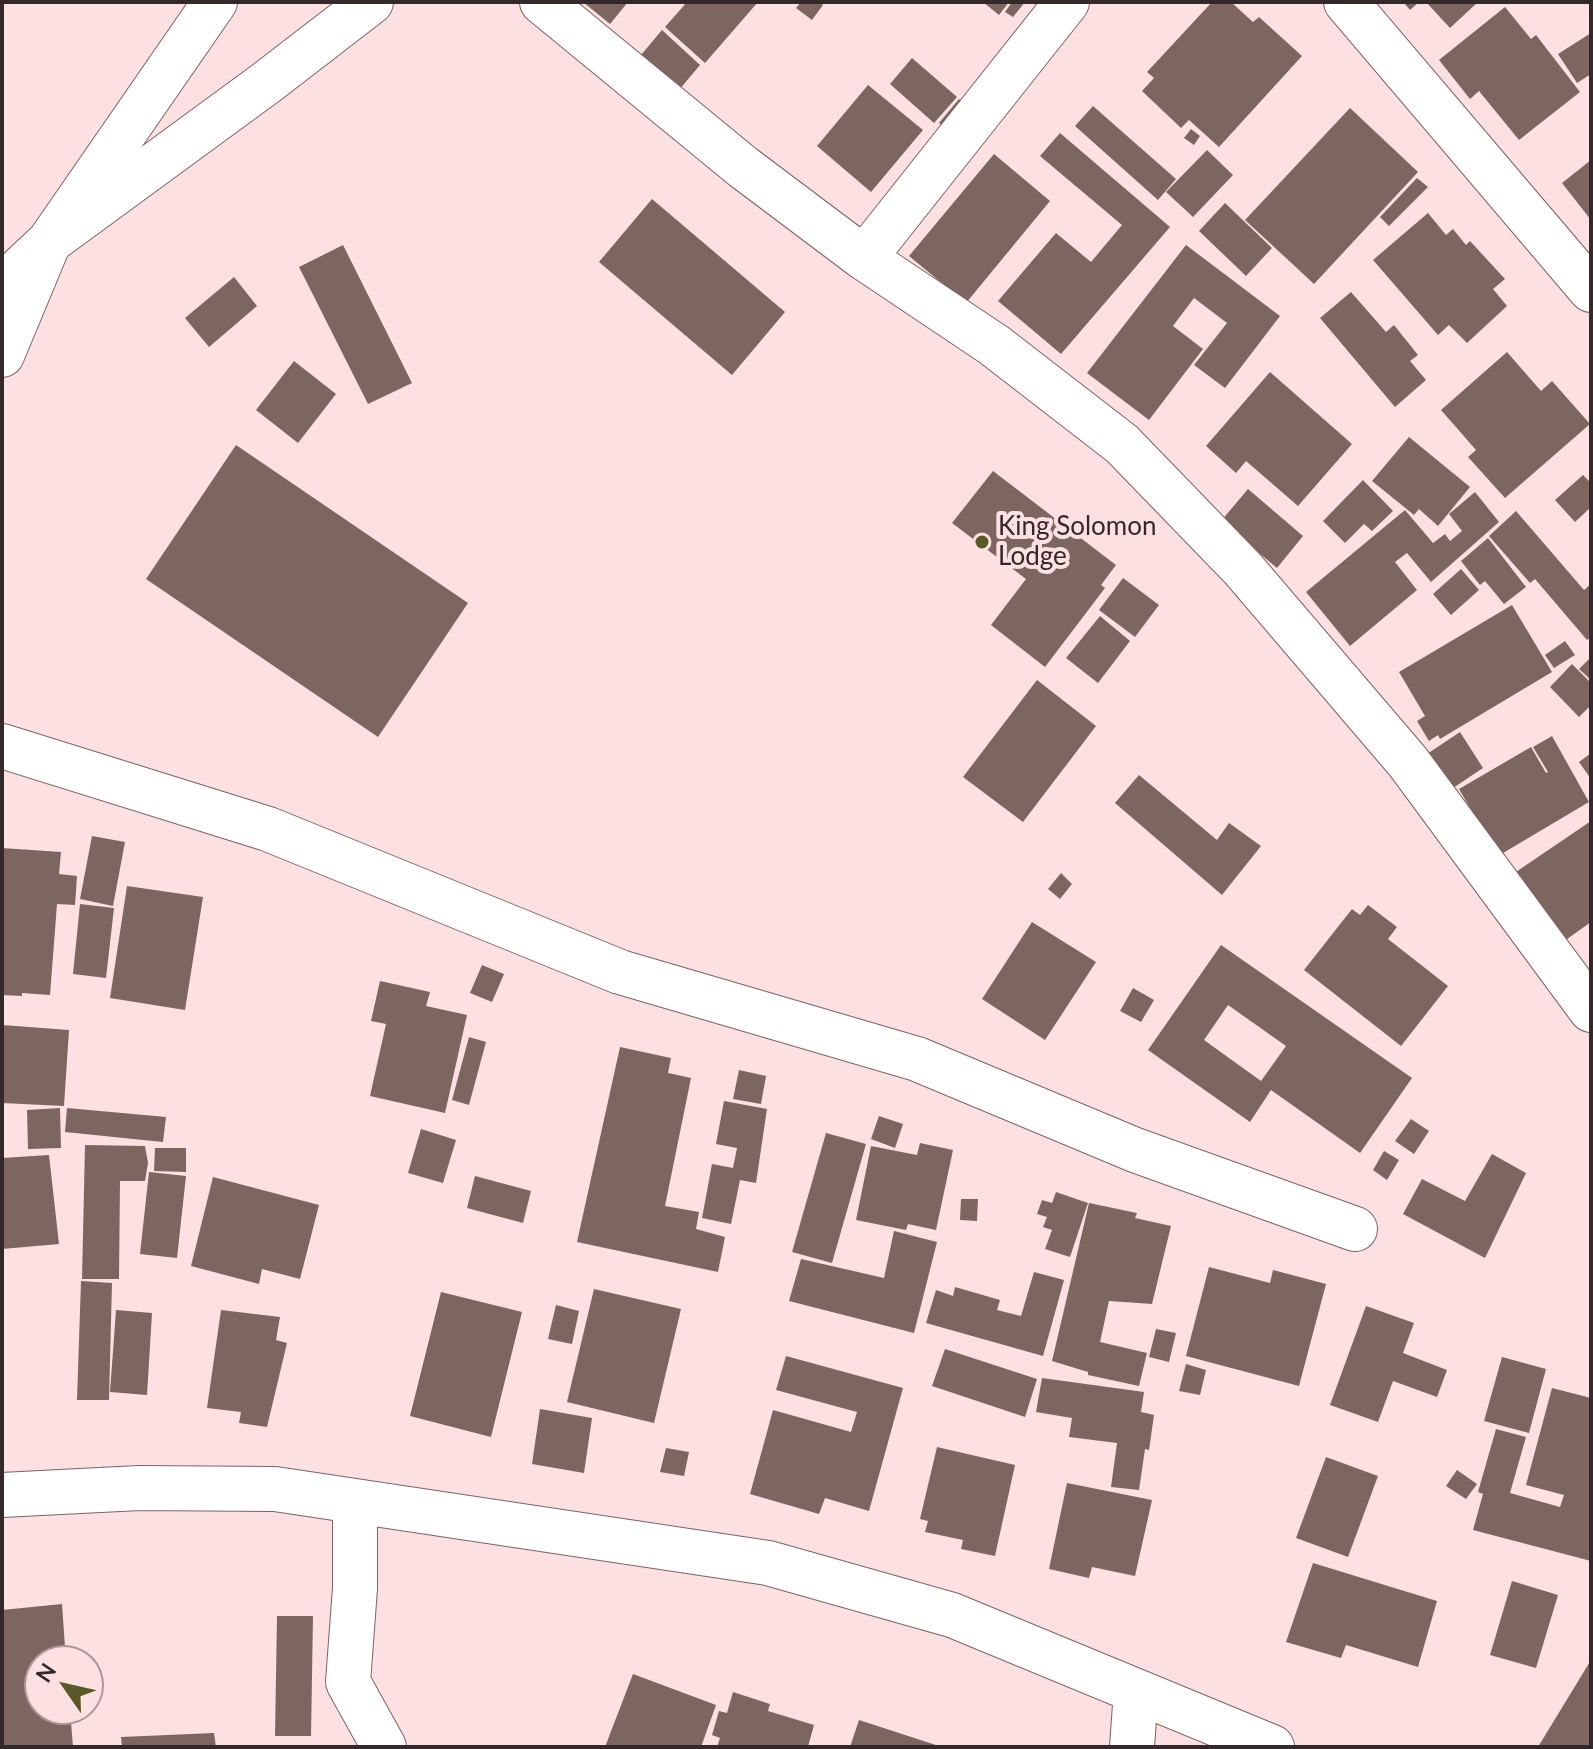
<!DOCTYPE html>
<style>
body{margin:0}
#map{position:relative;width:1593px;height:1749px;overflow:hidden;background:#fde0e2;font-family:Lato,sans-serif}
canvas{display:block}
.frame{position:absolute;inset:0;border:4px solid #34292a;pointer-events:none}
.north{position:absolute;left:24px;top:1645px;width:80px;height:80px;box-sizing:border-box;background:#fde0e2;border:2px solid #ad9798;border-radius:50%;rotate:304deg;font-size:22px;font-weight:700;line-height:32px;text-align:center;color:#34292a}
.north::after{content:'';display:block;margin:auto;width:28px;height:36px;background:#595a27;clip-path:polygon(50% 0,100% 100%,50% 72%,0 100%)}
</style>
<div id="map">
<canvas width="1593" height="1749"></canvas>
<div class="frame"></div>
<div class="north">N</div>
</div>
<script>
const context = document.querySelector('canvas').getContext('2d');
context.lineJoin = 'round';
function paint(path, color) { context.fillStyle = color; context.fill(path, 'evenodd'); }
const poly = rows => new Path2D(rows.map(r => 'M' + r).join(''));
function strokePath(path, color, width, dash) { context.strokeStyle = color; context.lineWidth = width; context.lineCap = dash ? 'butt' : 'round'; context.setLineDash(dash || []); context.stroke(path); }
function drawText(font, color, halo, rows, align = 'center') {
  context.font = font + ' Lato,sans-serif'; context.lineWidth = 8; context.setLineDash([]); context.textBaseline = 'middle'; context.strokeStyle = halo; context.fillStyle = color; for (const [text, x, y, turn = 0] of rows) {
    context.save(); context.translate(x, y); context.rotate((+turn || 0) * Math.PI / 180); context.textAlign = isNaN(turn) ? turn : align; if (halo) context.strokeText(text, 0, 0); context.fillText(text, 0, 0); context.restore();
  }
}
const building = poly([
 [583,2,628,2,610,24],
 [687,2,758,2,705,63,665,27],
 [801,2,819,2,823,5,812,20,796,8],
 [983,2,1009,2,999,15],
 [1012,2,1025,2,1013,17,1005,12],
 [1212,2,1231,2,1253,22,1259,17,1302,56,1219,147,1189,120,1181,128,1142,91,1154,78,1147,72],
 [1403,2,1419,2,1410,10],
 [1426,2,1478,2,1450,28],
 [1505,7,1531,39,1536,35,1580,92,1519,140,1479,91,1470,99,1439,60],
 [662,30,700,65,679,90,641,55],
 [1591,33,1591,74,1577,83,1558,54],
 [912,58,957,97,934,123,890,84],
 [868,85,923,130,871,192,817,146],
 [959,99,967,107,947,130,939,123],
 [1093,106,1176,179,1158,200,1075,126],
 [1350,108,1418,172,1314,284,1245,220],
 [1191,129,1200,136,1194,145,1184,138],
 [1060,133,1170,227,1061,354,998,301,1056,233,1091,262,1122,225,1040,156],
 [1207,150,1233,175,1193,217,1166,192],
 [994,154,1050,201,966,303,909,256],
 [1591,160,1591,220,1562,183],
 [1417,178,1428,187,1389,226,1380,217],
 [652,199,785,312,732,375,599,262],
 [1225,203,1272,248,1246,276,1199,231],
 [1428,213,1446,235,1453,229,1466,245,1470,241,1505,279,1493,289,1507,306,1467,343,1449,325,1438,335,1373,260],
 [343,245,412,383,368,404,299,267],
 [1186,245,1280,316,1225,388,1194,365,1227,323,1194,298,1173,326,1203,349,1149,420,1087,373],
 [234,277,257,306,209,347,185,318],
 [1351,292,1386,332,1394,325,1418,355,1410,361,1426,380,1395,407,1320,318],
 [1507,352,1541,391,1552,381,1590,424,1505,498,1468,457,1476,450,1441,410],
 [294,361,336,394,298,443,256,410],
 [1270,372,1352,444,1298,506,1246,461,1236,473,1206,446],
 [1409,437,1470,487,1438,526,1419,509,1414,515,1372,481],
 [236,445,468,603,378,737,146,579],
 [993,471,1116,565,1101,585,1105,588,1045,667,991,625,1026,579,952,523],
 [1583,475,1591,483,1591,507,1575,522,1555,500],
 [1363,480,1393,511,1372,531,1364,524,1345,543,1323,521],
 [1248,489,1303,536,1277,568,1221,521],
 [1475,492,1499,522,1431,582,1407,553,1395,562,1417,590,1350,646,1306,592,1405,510,1433,543,1445,534,1450,541,1462,531,1449,514],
 [1516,511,1584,590,1591,584,1591,637,1587,640,1535,579,1530,583,1489,536],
 [1488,538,1526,587,1504,604,1485,581,1480,585,1461,561],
 [1461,569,1479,590,1451,615,1433,594],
 [1123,578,1159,605,1135,637,1099,610],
 [1512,605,1552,672,1440,739,1438,735,1429,741,1417,721,1425,716,1399,672],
 [1100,616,1130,641,1098,683,1066,658],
 [1565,641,1575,655,1554,668,1545,655],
 [1591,657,1591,680,1579,669],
 [1572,664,1591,683,1591,705,1579,717,1550,687],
 [1037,680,1096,726,1023,822,963,777],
 [1460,732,1483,768,1447,792,1424,756],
 [1552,736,1589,802,1498,856,1459,789,1531,747,1546,773,1548,772,1533,747],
 [1591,753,1591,779,1579,762],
 [1139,775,1217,840,1229,823,1261,846,1222,895,1115,803],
 [1591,821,1591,922,1560,944,1513,874],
 [92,836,125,842,113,906,80,899],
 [2,848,61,852,59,874,77,876,75,905,57,904,50,995,22,993,22,996,2,995],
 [1061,873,1072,884,1060,899,1048,889],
 [127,886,203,897,185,1010,110,998],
 [80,904,114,908,106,978,73,974],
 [1368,905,1397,927,1388,939,1448,986,1401,1046,1304,970,1352,909,1360,915],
 [1032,922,1096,962,1045,1040,982,999],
 [1221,945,1412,1078,1360,1153,1271,1090,1250,1122,1148,1050],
 [1228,1005,1286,1046,1261,1081,1204,1040],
 [482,965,504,974,492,1002,470,993],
 [380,981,430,992,426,1006,467,1015,445,1113,370,1096,386,1024,371,1021],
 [1133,988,1154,1000,1141,1022,1120,1011],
 [2,1025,69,1030,64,1106,2,1103],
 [469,1037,486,1042,469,1105,452,1100],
 [620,1047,671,1058,668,1073,691,1078,665,1206,699,1212,696,1229,725,1237,718,1272,577,1242],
 [739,1070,766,1076,761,1104,733,1099],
 [724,1101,767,1109,756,1183,740,1180,731,1224,702,1218,712,1164,733,1168,737,1148,716,1144],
 [60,1108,61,1148,28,1149,27,1110],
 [67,1108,166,1117,163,1142,65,1132],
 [879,1116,903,1124,895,1148,871,1139],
 [1411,1119,1429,1131,1414,1154,1395,1141],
 [421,1129,456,1140,443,1183,408,1173],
 [826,1133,866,1144,832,1263,792,1252],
 [920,1143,953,1150,936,1230,908,1224,906,1230,856,1220,871,1146,917,1155],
 [85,1145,145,1146,148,1163,145,1181,120,1181,119,1279,82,1279],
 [155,1148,186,1148,186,1172,154,1171],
 [1384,1151,1399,1160,1387,1180,1373,1170],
 [1492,1154,1526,1173,1485,1258,1403,1214,1422,1179,1465,1201],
 [49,1155,59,1244,2,1249,2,1158],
 [149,1172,186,1176,177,1258,140,1254],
 [475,1176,531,1191,523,1223,467,1208],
 [213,1177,319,1205,300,1279,262,1269,259,1284,191,1266],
 [1056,1192,1088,1203,1070,1257,1045,1249,1052,1230,1043,1227,1047,1217,1037,1214,1042,1200,1052,1203],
 [961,1199,978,1199,977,1221,960,1220],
 [1089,1203,1137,1213,1135,1218,1171,1226,1152,1304,1109,1301,1100,1342,1147,1353,1139,1386,1088,1375,1088,1372,1052,1361],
 [894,1231,937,1242,914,1333,789,1301,801,1259,884,1278],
 [1209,1267,1270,1283,1273,1270,1326,1284,1299,1386,1186,1356],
 [1034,1272,1064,1280,1043,1356,926,1323,936,1290,953,1296,955,1287,1000,1300,997,1310,1021,1316],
 [81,1281,112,1283,109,1400,77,1400],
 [594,1289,681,1309,654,1423,567,1402],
 [441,1292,522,1312,491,1437,410,1416],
 [556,1305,579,1311,572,1344,548,1339],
 [1366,1306,1414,1323,1403,1353,1447,1370,1437,1397,1393,1381,1378,1422,1330,1405],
 [116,1310,152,1313,147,1395,110,1392],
 [221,1310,280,1317,276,1340,287,1343,267,1427,239,1423,241,1412,207,1408],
 [1156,1329,1176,1333,1169,1362,1149,1357],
 [945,1349,1037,1379,1025,1417,932,1386],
 [786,1356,903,1388,869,1511,825,1498,819,1514,750,1494,773,1410,851,1432,857,1412,776,1390],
 [1502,1357,1546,1369,1529,1433,1484,1421],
 [1186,1364,1206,1370,1200,1395,1179,1391],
 [1042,1378,1144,1392,1141,1412,1154,1415,1149,1450,1145,1449,1139,1490,1111,1487,1117,1443,1069,1437,1072,1418,1036,1412],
 [1552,1388,1591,1398,1591,1561,1473,1530,1483,1494,1478,1492,1496,1429,1526,1437,1510,1493,1560,1507,1564,1495,1526,1485],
 [540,1409,592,1418,584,1473,532,1464],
 [937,1447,1015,1465,995,1556,961,1549,963,1540,925,1532,928,1521,920,1519],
 [666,1448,689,1452,684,1476,660,1472],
 [1326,1457,1378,1476,1348,1557,1296,1538],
 [1457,1470,1477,1484,1466,1499,1446,1486],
 [1067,1483,1152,1500,1135,1576,1092,1567,1089,1578,1049,1569],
 [1313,1563,1437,1601,1418,1667,1346,1645,1341,1658,1286,1642],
 [1512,1581,1558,1595,1536,1668,1490,1655],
 [62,1604,66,1661,40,1661,40,1709,70,1709,73,1747,2,1747,2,1610],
 [277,1616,313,1616,311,1736,275,1736],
 [1591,1660,1591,1747,1538,1747],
 [633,1674,716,1705,701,1747,605,1747],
 [733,1692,770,1704,768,1711,814,1725,808,1747,717,1747,720,1738,712,1735,719,1711,727,1713],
 [859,1720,939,1746,939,1747,850,1747],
 [214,1733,216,1747,122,1747,121,1737]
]);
const street = poly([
 [542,2,743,167,864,258,994,345,1122,444,1243,569,1408,762,1591,1010],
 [1346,2,1591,290],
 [864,258,1067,2],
 [2,286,49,242,266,83,371,2],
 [2,355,49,242,215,2],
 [2,746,268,829,620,972,917,1059,1135,1150,1355,1229],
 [2,1495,139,1488,275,1489,768,1563,952,1615,1272,1747],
 [355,1501,355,1588,348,1682,384,1747],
 [1132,1747,1136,1691]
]);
const markers = [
 [982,542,8,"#595a27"]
];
const poiNames = [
 ["King Solomon",998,527],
 ["Lodge",998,557]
];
paint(building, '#7e6660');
strokePath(street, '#7c6365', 46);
strokePath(street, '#fff', 44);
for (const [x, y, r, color] of markers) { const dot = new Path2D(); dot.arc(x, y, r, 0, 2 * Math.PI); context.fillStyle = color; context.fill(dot); strokePath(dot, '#fde0e2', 3); }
drawText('26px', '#34292a', '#fde0e2', poiNames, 'left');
</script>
